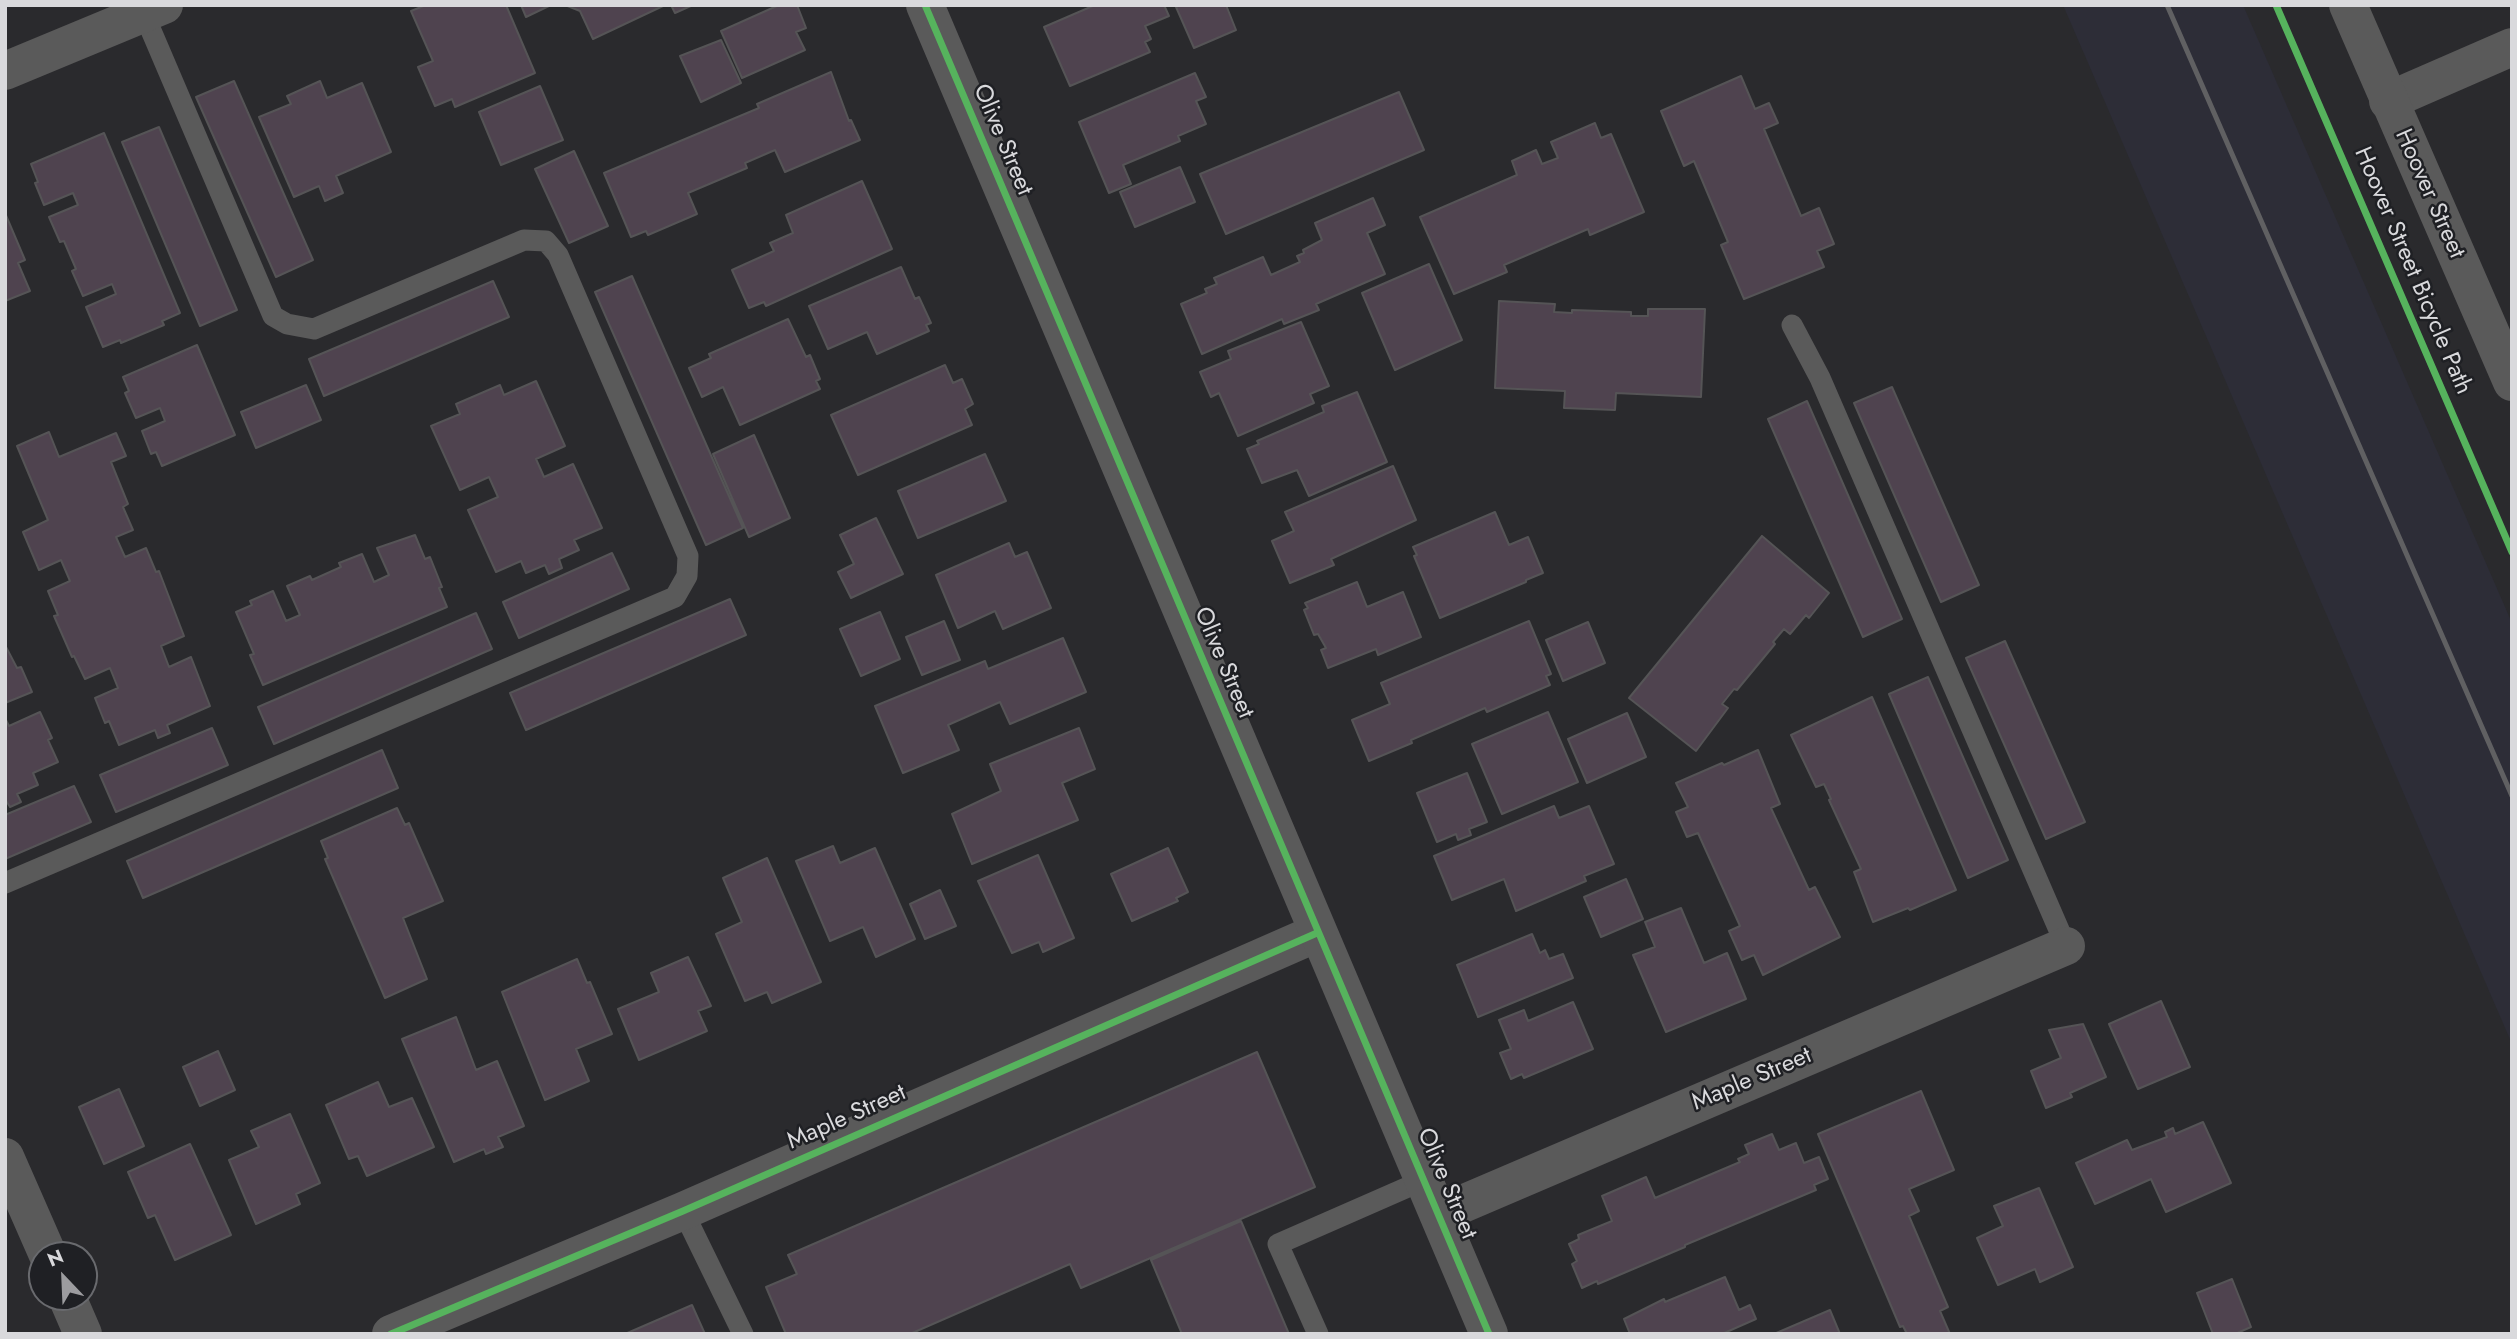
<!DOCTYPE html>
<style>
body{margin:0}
#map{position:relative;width:2517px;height:1339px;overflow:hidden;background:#2a2a2d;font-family:Jost,sans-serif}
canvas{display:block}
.frame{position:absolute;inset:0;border:7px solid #d9d9dc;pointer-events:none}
.north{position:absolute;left:28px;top:1241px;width:70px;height:70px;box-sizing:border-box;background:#1f2024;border:2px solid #696a6e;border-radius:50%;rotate:337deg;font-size:19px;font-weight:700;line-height:28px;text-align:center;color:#d9d9dc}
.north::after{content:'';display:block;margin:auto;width:24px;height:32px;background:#9c9c9f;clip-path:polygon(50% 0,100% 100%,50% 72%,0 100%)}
</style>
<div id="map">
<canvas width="2517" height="1339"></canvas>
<div class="frame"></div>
<div class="north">N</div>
</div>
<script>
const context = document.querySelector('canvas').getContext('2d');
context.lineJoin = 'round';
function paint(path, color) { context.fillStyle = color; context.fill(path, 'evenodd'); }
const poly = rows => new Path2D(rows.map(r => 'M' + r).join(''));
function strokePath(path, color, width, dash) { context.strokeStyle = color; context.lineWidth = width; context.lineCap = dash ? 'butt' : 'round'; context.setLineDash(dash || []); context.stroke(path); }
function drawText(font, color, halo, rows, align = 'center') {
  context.font = font + ' Jost,sans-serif'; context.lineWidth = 5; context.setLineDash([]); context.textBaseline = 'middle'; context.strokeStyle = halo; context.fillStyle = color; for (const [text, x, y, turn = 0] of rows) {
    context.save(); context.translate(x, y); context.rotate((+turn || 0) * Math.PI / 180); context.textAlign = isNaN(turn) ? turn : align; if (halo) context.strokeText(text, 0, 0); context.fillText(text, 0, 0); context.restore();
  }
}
const built = poly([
 [2063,5,2243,5,2512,623,2512,1044]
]);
const building = poly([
 [426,5,506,5,535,73,455,107,452,99,435,106,418,67,433,61,411,11,426,5],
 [521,5,551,5,526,17,521,5],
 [565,5,663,5,663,6,593,39,580,11,565,5],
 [671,5,693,5,675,13,671,5],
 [779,5,797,5,806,28,796,32,805,50,742,78,721,31,779,5],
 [1095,5,1164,5,1169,16,1145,26,1151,39,1145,42,1150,52,1070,86,1044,27,1095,5],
 [1180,5,1226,5,1236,30,1194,48,1176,7,1180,5],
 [721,40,741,83,701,102,680,56,721,40],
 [831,72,849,121,851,120,860,140,785,172,775,150,745,163,747,168,688,193,697,214,648,235,646,231,631,237,604,173,759,108,757,104,831,72],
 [1195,73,1206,97,1196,101,1206,124,1178,136,1180,141,1123,165,1131,184,1109,193,1079,122,1195,73],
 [1741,76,1755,109,1769,103,1778,123,1764,129,1801,216,1819,208,1834,244,1817,251,1824,267,1744,299,1721,245,1728,242,1694,161,1684,166,1661,111,1741,76],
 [234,81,313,260,276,277,196,97,234,81],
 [320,81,327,98,362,83,391,152,336,176,343,193,325,201,319,186,294,197,259,117,291,104,287,96,320,81],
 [540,86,563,140,501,165,479,112,540,86],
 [1399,92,1424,150,1226,234,1200,174,1399,92],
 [1595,123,1601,138,1611,134,1644,212,1590,235,1588,229,1504,265,1507,272,1454,294,1420,217,1517,175,1512,161,1536,150,1542,164,1558,158,1551,142,1595,123],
 [159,127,237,310,200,326,122,142,159,127],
 [104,133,180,313,162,321,164,325,121,343,120,340,103,347,86,307,116,294,112,284,83,296,72,271,76,269,64,241,60,242,49,217,78,205,73,193,44,205,35,183,38,182,31,164,104,133],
 [574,151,608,226,569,243,535,169,574,151],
 [1180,167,1195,202,1135,227,1120,192,1180,167],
 [862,181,892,249,766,306,764,302,749,308,732,270,774,251,770,243,793,233,786,215,862,181],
 [1373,198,1385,225,1367,233,1385,274,1316,304,1319,310,1284,324,1282,319,1202,354,1181,304,1207,293,1205,289,1217,284,1214,278,1263,257,1271,275,1300,262,1297,256,1304,253,1303,250,1322,240,1315,223,1373,198],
 [5,213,25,260,18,263,30,291,5,301,5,213],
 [1429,264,1462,340,1395,370,1362,293,1429,264],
 [901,267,915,299,919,297,931,323,926,325,929,331,877,354,867,332,828,349,809,306,901,267],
 [632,276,743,528,706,545,595,292,632,276],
 [493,281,509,317,324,396,309,359,493,281],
 [1499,301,1555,304,1554,312,1572,313,1572,310,1631,312,1631,316,1648,316,1648,309,1705,309,1701,397,1616,393,1615,410,1564,408,1565,391,1495,388,1499,301],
 [788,319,806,357,810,355,820,379,816,381,820,389,740,425,723,387,702,397,689,368,711,358,709,354,788,319],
 [1301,322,1329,386,1310,394,1314,403,1238,436,1219,393,1211,397,1200,372,1231,359,1228,351,1301,322],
 [197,345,235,435,162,466,156,452,151,454,142,431,165,421,160,408,136,418,125,393,129,391,123,377,197,345],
 [945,365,953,383,962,379,973,404,965,409,972,425,858,475,831,415,945,365],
 [536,381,565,446,536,459,544,477,573,464,602,528,574,540,579,550,559,559,562,568,549,574,545,565,526,573,521,561,496,572,468,510,498,497,489,477,460,490,431,426,460,414,456,404,500,385,504,395,536,381],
 [306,385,321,420,256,448,241,412,306,385],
 [1892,387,1979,585,1941,602,1854,403,1892,387],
 [1357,392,1387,462,1309,496,1297,470,1262,483,1247,449,1259,444,1257,441,1324,412,1322,406,1357,392],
 [1807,401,1902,619,1863,637,1768,419,1807,401],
 [49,432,59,457,116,433,126,456,111,462,128,504,123,507,133,530,116,537,125,557,146,548,156,572,159,571,184,636,161,646,169,667,191,657,210,706,167,725,170,733,158,738,155,730,119,745,109,721,105,723,95,698,118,688,110,668,85,679,74,656,72,657,54,616,58,615,48,591,70,581,61,560,39,570,23,532,48,520,17,446,49,432],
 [754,435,790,518,749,537,713,454,754,435],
 [985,454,1006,501,918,538,898,491,985,454],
 [1393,466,1416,520,1331,559,1334,565,1290,583,1272,541,1294,531,1285,512,1393,466],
 [1495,512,1509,545,1528,537,1543,573,1526,580,1526,582,1440,618,1414,556,1417,555,1413,547,1495,512],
 [876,518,903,574,851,598,838,572,854,564,840,535,876,518],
 [415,535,425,559,430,557,442,587,439,588,447,607,263,685,250,655,254,654,236,612,252,605,250,601,273,591,286,621,300,615,287,586,310,576,312,580,341,567,339,563,362,554,374,582,389,575,377,548,415,535],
 [1762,536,1829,593,1809,618,1806,615,1790,634,1784,629,1773,642,1775,644,1737,690,1734,689,1722,704,1728,708,1696,751,1629,698,1762,536],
 [1009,543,1015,557,1027,552,1051,608,1003,629,995,611,958,628,936,575,1009,543],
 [612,553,629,589,519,638,503,602,612,553],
 [1357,582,1367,607,1403,592,1421,637,1378,655,1376,649,1328,668,1321,650,1326,648,1318,634,1314,635,1304,610,1308,608,1305,603,1357,582],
 [730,599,746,635,526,730,510,693,730,599],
 [880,612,900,659,861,676,840,629,880,612],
 [476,613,492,649,274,744,258,707,476,613],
 [944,621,960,660,922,675,906,637,944,621],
 [1529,621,1551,674,1546,676,1550,685,1487,712,1485,708,1411,740,1412,743,1369,761,1352,720,1390,704,1381,683,1529,621],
 [1588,622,1605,663,1563,681,1546,640,1588,622],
 [1063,638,1086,692,1010,724,1000,702,948,725,959,750,903,773,875,706,985,661,988,669,1063,638],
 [2005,641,2085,822,2046,839,1966,658,2005,641],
 [5,645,17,668,21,667,32,692,5,703,5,645],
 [1928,677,2008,860,1968,878,1889,694,1928,677],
 [1872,697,1956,890,1910,910,1908,908,1873,922,1854,872,1861,869,1829,800,1831,799,1824,784,1816,787,1791,735,1872,697],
 [40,712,52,738,48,740,58,762,33,773,38,785,17,794,21,802,10,807,5,799,5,718,9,726,40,712],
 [1548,712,1578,782,1502,814,1472,744,1548,712],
 [1627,713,1646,757,1587,783,1568,739,1627,713],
 [212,728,228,765,116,812,100,775,212,728],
 [1079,728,1095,769,1062,783,1078,820,972,864,952,814,1001,791,990,764,1079,728],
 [382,750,398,788,143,898,127,861,382,750],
 [1758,750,1780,804,1771,808,1809,890,1815,887,1840,937,1763,975,1754,955,1742,960,1729,931,1740,926,1698,833,1687,837,1676,812,1688,807,1676,783,1722,763,1724,765,1758,750],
 [1467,773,1487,822,1469,829,1471,835,1458,840,1456,834,1437,842,1417,793,1467,773],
 [74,786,91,822,5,859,5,815,74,786],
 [1554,806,1559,818,1589,806,1614,864,1584,876,1586,881,1516,911,1504,879,1452,900,1434,856,1554,806],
 [397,808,405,825,409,823,443,901,403,918,427,979,385,998,325,859,328,858,321,841,397,808],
 [833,846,840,863,875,848,915,939,876,957,863,927,830,941,796,861,833,846],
 [1168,848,1188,892,1176,898,1178,901,1132,921,1111,874,1168,848],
 [1038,855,1074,938,1043,952,1039,942,1012,953,978,881,1038,855],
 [767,858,821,982,772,1003,767,992,745,1001,716,934,742,922,723,878,767,858],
 [1626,879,1643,919,1601,937,1584,897,1626,879],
 [940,890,956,926,925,939,910,904,940,890],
 [1681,908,1704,963,1727,953,1746,999,1666,1032,1633,955,1655,947,1645,922,1681,908],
 [1532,934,1540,953,1545,950,1549,959,1563,954,1573,978,1478,1017,1457,965,1532,934],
 [688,957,711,1006,698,1011,707,1031,639,1060,618,1009,659,992,651,973,688,957],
 [577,959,587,983,590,982,612,1034,576,1049,589,1081,545,1100,502,992,577,959],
 [2161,1001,2190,1067,2138,1089,2109,1024,2161,1001],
 [1573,1002,1593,1049,1524,1078,1522,1074,1511,1079,1500,1053,1511,1049,1499,1020,1524,1010,1528,1021,1573,1002],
 [456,1017,476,1070,497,1061,524,1126,498,1137,503,1147,486,1154,484,1149,454,1162,402,1039,456,1017],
 [2083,1024,2106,1077,2070,1093,2072,1097,2046,1108,2031,1071,2061,1058,2049,1030,2083,1024],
 [218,1051,235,1090,200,1106,183,1067,218,1051],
 [1257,1052,1315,1187,1081,1288,1070,1264,910,1334,786,1334,766,1287,797,1274,788,1255,1257,1052],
 [378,1082,389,1107,412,1098,434,1147,367,1176,358,1156,349,1159,326,1105,378,1082],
 [119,1089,144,1146,104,1164,79,1107,119,1089],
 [1921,1091,1954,1170,1909,1189,1919,1211,1909,1216,1948,1307,1940,1311,1950,1334,1907,1334,1903,1326,1900,1327,1818,1134,1921,1091],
 [290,1114,320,1183,296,1194,300,1204,256,1224,229,1160,259,1147,251,1131,290,1114],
 [2203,1122,2231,1183,2166,1212,2151,1179,2095,1204,2076,1163,2127,1140,2132,1150,2167,1137,2165,1132,2173,1128,2175,1134,2203,1122],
 [1772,1134,1779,1150,1796,1143,1804,1163,1819,1157,1828,1179,1814,1185,1816,1190,1685,1245,1685,1247,1598,1284,1597,1281,1582,1288,1572,1264,1577,1261,1569,1244,1579,1239,1578,1235,1612,1221,1602,1196,1646,1177,1655,1198,1740,1162,1738,1159,1749,1154,1745,1145,1772,1134],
 [190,1144,231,1235,175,1260,155,1215,148,1218,128,1172,190,1144],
 [2039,1188,2073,1267,2040,1282,2035,1269,1998,1285,1977,1238,2003,1226,1994,1206,2039,1188],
 [1241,1221,1289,1334,1182,1334,1151,1260,1241,1221],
 [1725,1277,1739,1310,1750,1305,1756,1319,1722,1334,1630,1334,1624,1319,1664,1299,1665,1302,1725,1277],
 [2232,1279,2251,1327,2235,1334,2213,1334,2197,1293,2232,1279],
 [692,1305,705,1334,625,1334,692,1305],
 [1830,1310,1840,1334,1774,1334,1830,1310]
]);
const service = poly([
 [1792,325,1820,378,2066,946],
 [5,883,675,597,687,576,688,556,558,255,546,241,524,240,314,329,287,324,273,316,144,14],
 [683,1211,743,1334],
 [1318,1334,1278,1244,1424,1180]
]);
const minor = poly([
 [2388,101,2512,47],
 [1439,1214,2066,946],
 [391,1334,683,1211,1317,933]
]);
const tertiary = poly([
 [925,5,1489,1334],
 [2348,5,2512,382],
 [5,71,164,5],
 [5,1157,48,1255],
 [67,1297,83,1334]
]);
const rail = poly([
 [2167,5,2512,796]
]);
const cycleway = poly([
 [925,5,1489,1334],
 [2276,5,2512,552],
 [391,1334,683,1211,1317,933]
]);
const streetNames = [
 ["Olive Street",1002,140,67],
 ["Hoover Street",2429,194,66],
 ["Hoover Street Bicycle Path",2412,271,67],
 ["Olive Street",1223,663,67],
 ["Maple Street",1752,1080,-23],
 ["Maple Street",847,1118,-24],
 ["Olive Street",1446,1184,67]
];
paint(built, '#2d2d37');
paint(building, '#4f434f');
strokePath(building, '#555456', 2);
strokePath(service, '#5a5a5a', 21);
strokePath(minor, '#5a5a5a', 38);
strokePath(tertiary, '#5a5a5a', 38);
strokePath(rail, '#606062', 5);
strokePath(cycleway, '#56b35d', 7);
drawText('24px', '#d9d9dc', '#1f2024', streetNames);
</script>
